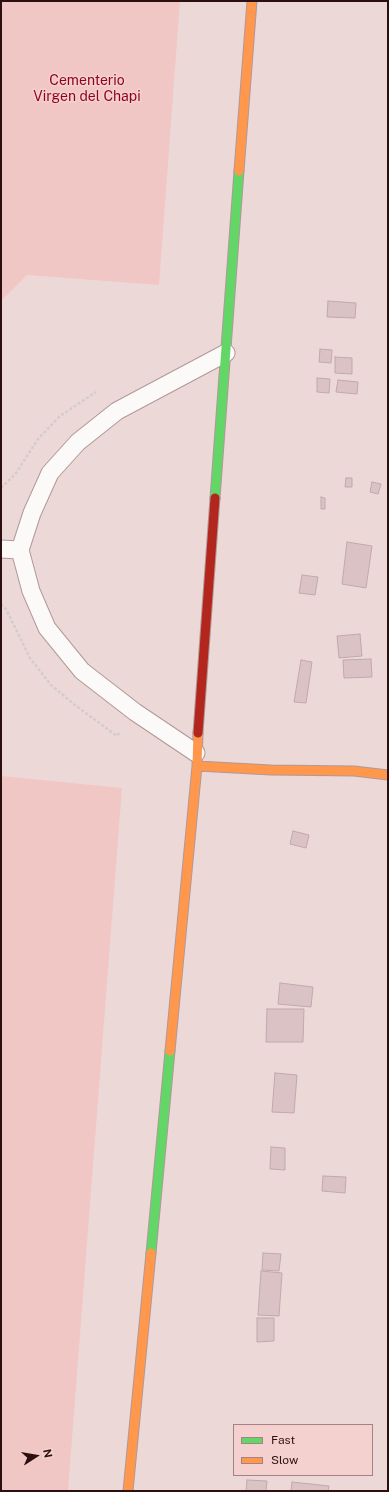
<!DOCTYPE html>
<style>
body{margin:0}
#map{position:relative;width:389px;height:1492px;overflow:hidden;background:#ecd9d7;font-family:"Public Sans",sans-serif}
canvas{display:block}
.frame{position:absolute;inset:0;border:2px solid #2d0f0f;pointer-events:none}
.legend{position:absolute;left:233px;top:1424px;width:140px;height:52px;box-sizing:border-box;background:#f4d1cf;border:1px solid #a48382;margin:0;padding:5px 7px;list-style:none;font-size:12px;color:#2d0f0f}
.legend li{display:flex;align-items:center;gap:8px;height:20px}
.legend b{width:20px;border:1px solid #a48382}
.north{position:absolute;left:16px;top:1436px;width:40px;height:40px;-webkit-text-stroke:3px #f4d1cf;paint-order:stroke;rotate:78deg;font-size:11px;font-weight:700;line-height:16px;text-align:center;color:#2d0f0f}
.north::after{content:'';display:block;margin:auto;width:14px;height:18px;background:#2d0f0f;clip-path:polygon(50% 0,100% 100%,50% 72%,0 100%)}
</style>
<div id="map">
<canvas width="389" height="1492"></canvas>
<div class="frame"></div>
<ul class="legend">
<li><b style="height:5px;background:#63d668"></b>Fast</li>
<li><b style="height:5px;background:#ff974d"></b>Slow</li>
</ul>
<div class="north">N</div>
</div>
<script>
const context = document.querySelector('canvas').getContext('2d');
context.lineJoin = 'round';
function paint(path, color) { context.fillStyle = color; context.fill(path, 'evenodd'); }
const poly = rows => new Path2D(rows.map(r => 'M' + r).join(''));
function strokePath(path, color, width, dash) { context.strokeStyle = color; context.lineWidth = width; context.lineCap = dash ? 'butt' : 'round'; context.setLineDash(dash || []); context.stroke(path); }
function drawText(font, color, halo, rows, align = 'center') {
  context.font = font + ' "Public Sans",sans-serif'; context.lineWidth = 3; context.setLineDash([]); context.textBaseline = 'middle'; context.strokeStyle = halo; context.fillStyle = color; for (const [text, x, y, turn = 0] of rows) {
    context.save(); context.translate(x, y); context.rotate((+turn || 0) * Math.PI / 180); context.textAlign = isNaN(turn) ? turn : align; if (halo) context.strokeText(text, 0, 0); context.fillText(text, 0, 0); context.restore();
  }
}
const green = poly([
 [1,1,180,1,159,285,27,275,1,301],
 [1,776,122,788,68,1491,1,1491]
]);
const building = poly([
 [328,301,356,303,355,318,327,317,328,301],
 [320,349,332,350,331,363,319,362,320,349],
 [335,357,352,358,352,374,335,373,335,357],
 [317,378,330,379,329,393,317,392,317,378],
 [338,380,358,382,357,394,336,392,338,380],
 [346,478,352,478,352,487,345,487,346,478],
 [372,482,381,484,378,494,370,492,372,482],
 [321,497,325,498,325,509,321,509,321,497],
 [347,542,372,546,366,588,342,584,347,542],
 [302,575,318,577,315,595,299,593,302,575],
 [360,634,362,656,339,658,337,636,360,634],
 [371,659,372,677,344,678,343,660,371,659],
 [301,660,312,662,306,703,294,702,301,660],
 [293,831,309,835,306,848,290,844,293,831],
 [280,983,313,987,311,1007,278,1004,280,983],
 [267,1009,304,1009,303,1042,266,1042,267,1009],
 [275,1073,297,1075,294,1113,272,1112,275,1073],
 [271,1147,285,1148,285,1170,270,1169,271,1147],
 [323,1176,346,1177,345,1193,322,1191,323,1176],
 [263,1253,281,1254,279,1271,262,1270,263,1253],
 [261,1271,282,1273,279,1316,258,1315,261,1271],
 [257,1318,274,1318,274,1341,257,1342,257,1318],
 [247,1480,267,1481,266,1491,246,1491,247,1480],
 [292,1482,329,1486,328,1491,291,1491,292,1482]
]);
const path = poly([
 [1,488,16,473,38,439,60,416,96,392],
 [1,604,6,609,30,658,51,685,75,705,117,736,119,733]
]);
const lane = poly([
 [1,549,20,550],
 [196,753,135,712,82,671,47,628,31,591,20,550,32,513,50,473,78,442,117,411,226,353]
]);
const fast = poly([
 [215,498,239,171],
 [151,1253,170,1051]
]);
const slow = poly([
 [239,171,252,1],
 [197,766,271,770,354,771,388,775],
 [170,1051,197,766,198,733],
 [128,1491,151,1253]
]);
const jam = poly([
 [198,733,215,498]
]);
const parkNames = [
 ["Cementerio",87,81],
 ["Virgen del Chapi",87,97]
];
paint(green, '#f0c7c5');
paint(building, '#dbc2c5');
strokePath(building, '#c0a9ac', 1);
strokePath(lane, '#b09998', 19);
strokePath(fast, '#b09998', 11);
strokePath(slow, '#b09998', 11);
strokePath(jam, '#b09998', 11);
strokePath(path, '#d2cccc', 2.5, [3, 2]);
strokePath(lane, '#fcf9f9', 17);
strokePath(fast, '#63d668', 9);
strokePath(slow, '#ff974d', 9);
strokePath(jam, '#b3261e', 9);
drawText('14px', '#90001f', '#f4d1cf', parkNames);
</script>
